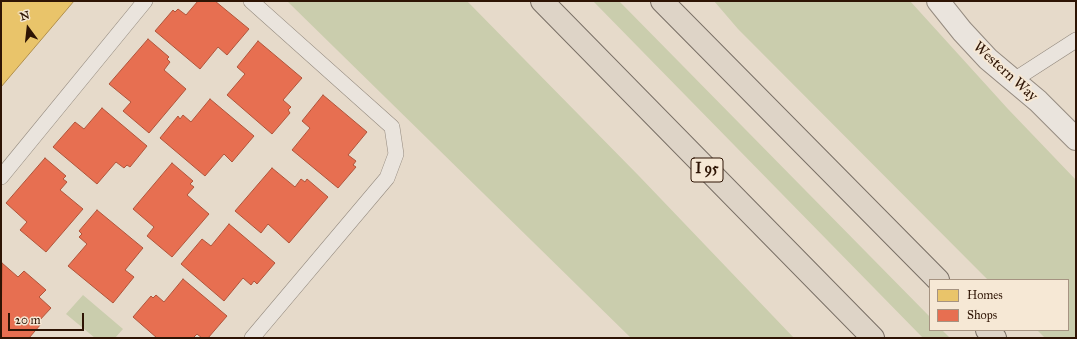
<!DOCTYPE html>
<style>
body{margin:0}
#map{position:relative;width:1077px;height:339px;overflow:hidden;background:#e6daca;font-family:"IM FELL Great Primer",serif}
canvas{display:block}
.frame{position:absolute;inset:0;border:2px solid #2e1404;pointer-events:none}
.legend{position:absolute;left:929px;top:279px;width:140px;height:52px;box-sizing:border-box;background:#f6e8d5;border:1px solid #a69381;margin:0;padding:5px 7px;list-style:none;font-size:12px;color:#2e1404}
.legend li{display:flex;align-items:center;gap:8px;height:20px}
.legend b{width:20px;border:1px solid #a69381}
.north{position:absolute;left:8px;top:8px;width:40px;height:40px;-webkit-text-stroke:3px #f6e8d5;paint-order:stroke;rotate:345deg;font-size:11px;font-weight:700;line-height:16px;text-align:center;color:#2e1404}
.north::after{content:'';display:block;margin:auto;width:14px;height:18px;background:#2e1404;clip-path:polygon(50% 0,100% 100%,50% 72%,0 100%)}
.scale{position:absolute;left:8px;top:313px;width:76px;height:18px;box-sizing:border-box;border:2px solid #2e1404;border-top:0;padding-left:5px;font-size:12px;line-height:14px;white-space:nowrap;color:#2e1404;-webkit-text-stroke:3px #f6e8d5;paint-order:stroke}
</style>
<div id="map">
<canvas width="1077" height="339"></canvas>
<div class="frame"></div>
<ul class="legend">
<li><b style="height:11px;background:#e9c46a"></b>Homes</li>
<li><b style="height:11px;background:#e76f51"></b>Shops</li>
</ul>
<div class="north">N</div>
<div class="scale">20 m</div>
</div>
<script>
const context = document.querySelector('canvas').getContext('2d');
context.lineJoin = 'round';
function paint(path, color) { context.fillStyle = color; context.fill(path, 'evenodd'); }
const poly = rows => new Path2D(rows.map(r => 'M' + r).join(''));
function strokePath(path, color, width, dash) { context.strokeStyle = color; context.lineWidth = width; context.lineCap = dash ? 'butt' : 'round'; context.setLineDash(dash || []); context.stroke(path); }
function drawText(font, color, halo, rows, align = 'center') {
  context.font = font + ' "IM FELL Great Primer",serif'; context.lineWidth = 4; context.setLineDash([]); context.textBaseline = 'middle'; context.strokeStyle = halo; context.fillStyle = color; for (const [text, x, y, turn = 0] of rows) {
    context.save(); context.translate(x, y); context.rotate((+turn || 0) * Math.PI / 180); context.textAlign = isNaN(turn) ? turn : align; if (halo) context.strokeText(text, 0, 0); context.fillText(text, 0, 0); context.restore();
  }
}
const green = poly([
 [287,1,467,1,639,176,794,338,631,338],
 [593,1,619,1,930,317,930,330,942,330,950,338,923,338],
 [714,1,910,1,1008,109,1076,180,1076,338,1045,338,1037,330,1068,330,1068,280,988,280,738,29],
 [83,295,123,329,115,338,95,338,66,314]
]);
const homes = poly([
 [1,1,74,1,1,87,1,1]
]);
const shops = poly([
 [198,1,215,1,249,29,227,55,218,47,200,69,155,31,173,10,175,12,178,9,186,15,198,1],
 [148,39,169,57,167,59,170,62,164,70,186,89,149,133,123,111,131,102,109,84,148,39],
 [258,41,302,78,283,100,291,107,288,110,290,113,272,134,227,95,245,74,237,67,258,41],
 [323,95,367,132,348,155,356,161,353,165,356,167,338,188,292,150,310,128,302,121,323,95],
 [210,99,254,136,232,162,224,154,205,176,160,138,178,116,180,119,183,115,191,122,210,99],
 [102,108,147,146,130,167,127,165,124,168,116,162,97,184,53,147,75,122,84,129,102,108],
 [45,158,66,176,63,179,67,182,60,190,83,209,46,252,20,230,27,222,6,203,45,158],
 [172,163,193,181,190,184,194,187,187,195,209,214,172,257,147,236,154,227,133,209,172,163],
 [272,168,295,187,301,179,305,182,307,179,328,197,289,243,268,224,261,233,235,211,272,168],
 [97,210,143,248,125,270,134,277,113,303,68,266,87,244,79,237,82,234,79,231,97,210],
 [229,224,275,263,257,284,254,281,251,285,243,278,224,301,181,264,202,239,211,246,229,224],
 [2,263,18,277,24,271,46,290,39,297,51,308,38,322,41,324,29,338,1,338,2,263],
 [183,279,227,316,208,338,202,338,197,334,193,338,157,338,133,317,151,296,153,298,156,295,164,302,183,279]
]);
const lane = poly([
 [251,1,392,127,396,154,387,178,252,338],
 [1014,80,1076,40],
 [1,177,145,1]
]);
const street = poly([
 [938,1,962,31,988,59,1038,101,1076,139]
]);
const highway = poly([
 [542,1,873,338],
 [662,1,938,280],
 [987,330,995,338]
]);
const shields = [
 [707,170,32]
];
const shieldNames = [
 ["I 95",707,170]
];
const streetNames = [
 ["Western Way",1005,72,42]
];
paint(green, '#cacdad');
paint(homes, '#e9c46a');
strokePath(homes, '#b18f4b', 1);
paint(shops, '#e76f51');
strokePath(shops, '#b0543a', 1);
strokePath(lane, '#948a7f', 16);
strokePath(street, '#948a7f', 24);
strokePath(highway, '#796f65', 24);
strokePath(lane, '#eae4dd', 15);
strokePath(street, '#eae4dd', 22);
strokePath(highway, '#ded4c7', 22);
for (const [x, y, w] of shields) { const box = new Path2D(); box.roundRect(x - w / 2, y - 12, w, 24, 3); context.fillStyle = '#f6e8d5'; context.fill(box); strokePath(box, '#2e1404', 1); }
drawText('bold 14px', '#2e1404', null, shieldNames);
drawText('15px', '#2e1404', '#f6e8d5', streetNames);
</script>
